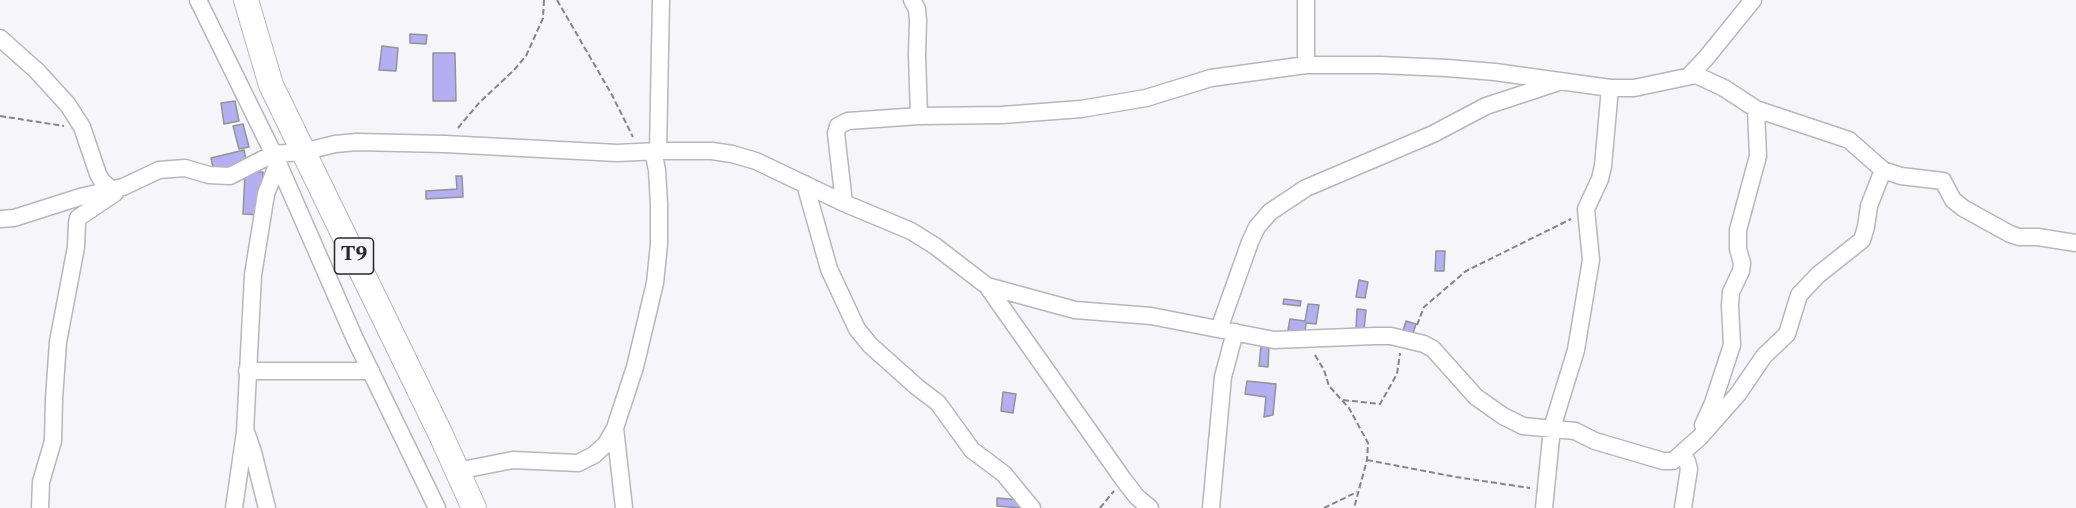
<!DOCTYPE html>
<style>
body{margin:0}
canvas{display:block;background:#f6f6fa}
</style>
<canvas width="2076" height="508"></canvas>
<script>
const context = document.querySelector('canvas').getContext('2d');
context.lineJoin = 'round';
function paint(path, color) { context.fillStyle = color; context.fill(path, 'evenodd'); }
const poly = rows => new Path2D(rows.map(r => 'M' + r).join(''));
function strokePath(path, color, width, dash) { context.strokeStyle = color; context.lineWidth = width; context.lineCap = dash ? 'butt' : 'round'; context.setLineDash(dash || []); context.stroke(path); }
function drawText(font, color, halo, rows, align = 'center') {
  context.font = font + ' Spectral,serif'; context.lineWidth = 4.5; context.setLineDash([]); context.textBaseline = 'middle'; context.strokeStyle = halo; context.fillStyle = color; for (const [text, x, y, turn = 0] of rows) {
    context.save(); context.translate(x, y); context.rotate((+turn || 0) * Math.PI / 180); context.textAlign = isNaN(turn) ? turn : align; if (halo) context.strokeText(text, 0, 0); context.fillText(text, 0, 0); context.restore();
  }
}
const building = poly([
 [410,34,427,35,426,44,410,43,410,34],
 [382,46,398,48,396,71,379,70,382,46],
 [433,53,455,53,456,101,433,101,433,53],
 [235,101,239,121,224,124,221,103,235,101],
 [243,124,249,147,239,149,233,126,243,124],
 [244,150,247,165,214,172,211,158,244,150],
 [245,172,263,172,262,215,243,214,245,172],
 [456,176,462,176,463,197,426,199,426,191,457,189,456,176],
 [1436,251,1445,251,1444,271,1435,271,1436,251],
 [1359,280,1368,282,1365,298,1356,297,1359,280],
 [1284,299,1301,301,1300,306,1283,304,1284,299],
 [1308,304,1319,305,1316,324,1306,323,1305,332,1288,330,1290,319,1305,321,1308,304],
 [1357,309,1366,310,1364,330,1356,329,1357,309],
 [1406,321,1416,324,1411,340,1401,337,1406,321],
 [1261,346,1269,346,1268,367,1259,366,1261,346],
 [1247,381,1276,384,1273,415,1264,417,1266,397,1245,394,1247,381],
 [1003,392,1016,394,1013,413,1001,411,1003,392],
 [997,498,1022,500,1021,508,997,506,997,498]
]);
const path = poly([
 [557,0,612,95,633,137],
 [0,116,64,126],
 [458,128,479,103,514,70,526,56,543,18,544,0],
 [1417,325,1424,307,1466,271,1571,219],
 [1315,355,1324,370,1329,386,1349,408,1368,443,1367,460,1354,508],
 [1343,400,1380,404,1397,374,1400,353],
 [1367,460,1456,477,1530,488],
 [1100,508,1114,491],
 [1324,508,1357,492]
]);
const minor = poly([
 [198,0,278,163,355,339,437,508],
 [912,0,917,9,918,20,917,55,919,116],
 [1306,0,1306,65],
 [0,38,37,71,68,105,82,127,98,174,102,181,112,190],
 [1689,76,1706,58,1753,0],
 [658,151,661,0],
 [805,184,829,269,857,329,870,345,917,387,938,403,972,450,1004,474,1032,508],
 [844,203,836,133,838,126,848,121,919,116,1002,115,1081,109,1146,98,1211,78,1306,65,1380,65,1447,68,1495,72,1610,88,1634,88,1696,75,1724,88,1756,109,1849,140,1883,170,1901,176,1943,181,1953,200,1963,208,2010,234,2019,237,2038,237,2076,243],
 [0,219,14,218,80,197,123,187,159,170,185,168,209,175,230,176,273,154,303,152,335,144,357,142,445,144,617,153,658,151,712,151,732,154,756,161,844,203,911,231,935,246,987,286,1123,479,1137,497,1150,508],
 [987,286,1075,310,1151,316,1274,340,1374,336,1391,336,1424,344,1433,349,1476,397,1503,416,1523,426,1575,431,1595,441,1663,461,1673,461,1700,437,1738,394,1764,356,1787,334,1799,295,1818,275,1862,240,1866,227,1869,206,1883,170],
 [1219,329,1250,242,1257,227,1270,212,1306,188,1433,134,1486,106,1556,83],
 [247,371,371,371],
 [1703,425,1713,403,1732,345,1730,305,1731,292,1741,271,1742,263,1738,249,1738,230,1758,156,1756,109],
 [615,428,624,508],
 [246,432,253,452,267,508],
 [1679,456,1687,461,1689,469,1683,508],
 [457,471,513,460,578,463,594,455,606,444,615,428,635,367,655,283,659,244,659,204,657,170,653,151],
 [40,508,41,482,53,441,54,399,58,342,76,247,77,223,78,218,115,193],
 [234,508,245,432,253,275,266,194,278,163],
 [1211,508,1223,377,1235,332],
 [1544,508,1552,428,1576,350,1591,260,1586,209,1600,179,1603,166,1610,88]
]);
const highway = poly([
 [246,0,271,85,441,435,474,508]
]);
const shields = [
 [354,256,39]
];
const shieldNames = [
 ["T9",354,256]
];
paint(building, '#b3aff1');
strokePath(building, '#939397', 1.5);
strokePath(minor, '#b7b7bb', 19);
strokePath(highway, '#b7b7bb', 26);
strokePath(path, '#868688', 2, [6, 3]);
strokePath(minor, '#fff', 16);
strokePath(highway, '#fff', 24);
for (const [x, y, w] of shields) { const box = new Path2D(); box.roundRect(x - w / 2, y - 18, w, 36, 4.5); context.fillStyle = '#f6f6fa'; context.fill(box); strokePath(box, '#282829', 1.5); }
drawText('bold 21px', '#282829', null, shieldNames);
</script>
